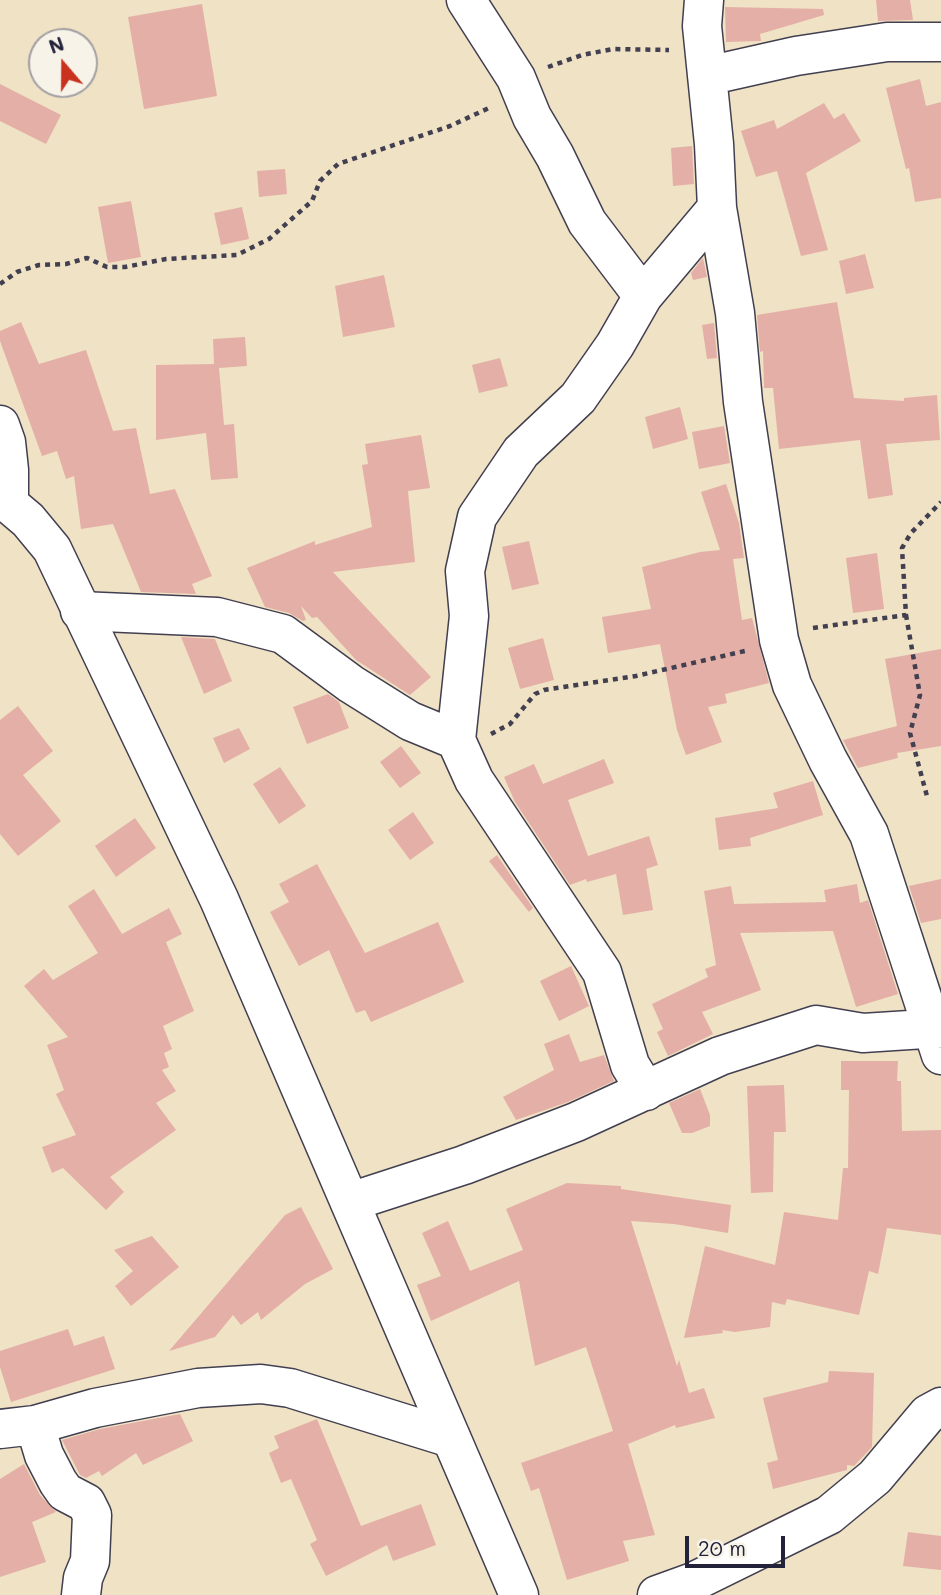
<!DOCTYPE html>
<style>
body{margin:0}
#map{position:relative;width:941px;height:1595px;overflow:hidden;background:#f0e2c4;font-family:Mali,sans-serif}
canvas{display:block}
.north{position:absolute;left:28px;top:28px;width:70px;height:70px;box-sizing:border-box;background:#f7f3e8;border:2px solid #a29fa3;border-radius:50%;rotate:340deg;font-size:19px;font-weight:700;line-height:28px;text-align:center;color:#22223b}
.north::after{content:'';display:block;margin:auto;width:24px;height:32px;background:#c8321e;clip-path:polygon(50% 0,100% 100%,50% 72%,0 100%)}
.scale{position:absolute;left:685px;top:1536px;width:100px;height:32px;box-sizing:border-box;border:4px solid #22223b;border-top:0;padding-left:9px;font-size:21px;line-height:24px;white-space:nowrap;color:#22223b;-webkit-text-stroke:5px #f7f3e8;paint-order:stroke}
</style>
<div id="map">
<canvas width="941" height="1595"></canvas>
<div class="north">N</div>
<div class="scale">20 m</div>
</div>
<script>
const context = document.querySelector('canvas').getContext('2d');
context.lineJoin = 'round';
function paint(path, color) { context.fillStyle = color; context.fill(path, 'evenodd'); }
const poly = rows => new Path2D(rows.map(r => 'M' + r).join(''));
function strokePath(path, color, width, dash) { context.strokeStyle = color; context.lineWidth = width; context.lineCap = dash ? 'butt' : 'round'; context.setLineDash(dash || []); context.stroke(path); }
const building = poly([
 [876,0,910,0,913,20,878,21],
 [202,4,217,96,144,109,128,17],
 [725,7,823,9,824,15,760,34,761,41,726,42],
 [920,79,926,106,941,102,941,198,915,202,909,168,906,169,886,88],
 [0,84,61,115,46,144,0,121],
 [824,103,834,119,844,113,861,141,806,173,828,250,801,256,777,171,756,177,741,131,774,120,777,129],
 [692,146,694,184,673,186,671,148],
 [285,169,287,194,259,197,257,171],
 [131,201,141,257,108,263,98,207],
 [242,207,249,239,221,245,214,213],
 [865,254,874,288,846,294,839,261],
 [703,258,707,277,693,280,691,273],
 [384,275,395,327,343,337,335,286],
 [837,302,854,398,904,401,904,398,937,395,940,440,886,444,893,495,868,499,860,440,779,449,773,388,764,388,763,351,760,352,757,315],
 [21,322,39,364,86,350,113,431,136,428,150,494,175,489,212,576,192,584,196,594,141,592,113,524,81,529,74,476,66,479,57,451,42,456,0,341,0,331],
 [714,323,717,358,707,359,702,325],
 [245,337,247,366,219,368,224,425,234,424,238,478,211,480,206,433,156,440,156,365,214,364,213,339],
 [500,358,508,386,479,393,472,365],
 [680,407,688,439,653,449,645,417],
 [724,426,730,463,699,469,692,432],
 [421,435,430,488,408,491,415,562,333,572,431,677,410,695,356,660,317,617,312,618,301,606,306,620,303,621,289,613,265,607,247,568,315,541,315,545,372,527,362,465,368,464,365,444],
 [726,484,739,523,744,558,733,559,742,620,752,618,769,683,725,694,727,703,708,707,722,742,686,755,677,730,660,644,608,653,602,617,651,609,642,567,700,552,720,550,701,492],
 [529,541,539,584,512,590,502,547],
 [877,553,884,609,853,613,846,558],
 [181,637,215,639,232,681,204,694],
 [543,638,554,680,520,689,508,648],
 [941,649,941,746,897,753,898,758,858,768,843,740,897,726,885,659],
 [328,694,339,702,349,728,307,744,293,707],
 [18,706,53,751,23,775,61,821,18,856,0,834,0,720],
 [239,728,250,749,224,763,213,738],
 [401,746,421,773,400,788,380,762],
 [604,759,614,783,568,800,588,856,649,836,658,865,646,869,653,910,623,915,616,874,587,882,586,879,570,885,515,802,504,777,534,764,543,784],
 [280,767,306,806,279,824,253,784],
 [813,781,823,815,750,838,751,846,719,850,715,818,778,808,773,793],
 [413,812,434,843,410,860,388,830],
 [135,818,156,848,116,877,95,846],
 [497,855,533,908,529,912,489,861],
 [317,864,365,953,438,922,464,982,371,1022,365,1010,356,1013,329,950,299,966,270,912,289,902,279,884],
 [941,879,941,919,921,923,909,886],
 [857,884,860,903,868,900,898,994,856,1007,833,931,740,933,761,990,702,1012,713,1034,668,1056,657,1032,663,1029,652,1004,708,977,705,969,716,965,704,891,731,886,734,904,826,902,824,890],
 [94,889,122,934,169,908,182,934,166,942,194,1011,163,1026,172,1049,164,1053,169,1067,162,1070,176,1091,156,1103,176,1130,110,1177,124,1192,106,1210,63,1168,52,1173,42,1147,76,1135,56,1094,64,1090,47,1045,68,1037,24,986,44,969,53,980,98,953,68,906],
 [571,966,589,1006,559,1021,540,981],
 [569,1034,580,1062,604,1055,614,1081,568,1102,516,1120,503,1097,554,1070,544,1044],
 [841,1061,898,1061,897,1081,901,1081,902,1131,941,1130,941,1235,887,1228,878,1274,869,1271,859,1315,787,1299,785,1305,772,1302,770,1327,735,1332,722,1330,723,1333,684,1338,705,1246,775,1265,784,1212,838,1220,843,1168,848,1168,849,1090,841,1090],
 [784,1085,786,1132,774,1132,773,1192,751,1193,747,1086],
 [700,1089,710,1115,710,1126,692,1133,682,1133,669,1103],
 [567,1183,621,1186,621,1189,731,1205,728,1233,674,1224,631,1221,677,1366,679,1360,689,1393,704,1388,715,1418,676,1428,675,1425,628,1444,655,1535,623,1541,629,1561,567,1580,539,1488,531,1491,521,1463,613,1431,586,1347,535,1366,519,1281,431,1321,417,1285,441,1276,422,1233,448,1221,470,1271,523,1250,506,1209],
 [301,1207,333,1269,305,1284,261,1320,258,1312,241,1325,233,1315,215,1337,169,1351,285,1215],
 [152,1236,179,1267,131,1306,115,1286,133,1271,114,1250],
 [68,1329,74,1346,104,1336,115,1369,11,1402,0,1367,0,1351],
 [829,1371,874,1373,872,1447,854,1466,847,1465,847,1470,773,1489,767,1463,778,1460,763,1398,828,1382],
 [180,1414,193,1441,143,1465,136,1453,102,1476,99,1471,86,1478,80,1475,62,1440,100,1429],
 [317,1419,361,1526,421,1504,436,1545,393,1561,387,1545,326,1576,310,1544,317,1540,291,1479,281,1483,269,1453,279,1448,274,1436],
 [24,1464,40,1495,56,1512,32,1522,46,1562,0,1577,0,1479],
 [908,1532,941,1536,941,1570,903,1566]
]);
const path = poly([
 [548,67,582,55,613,49,669,50],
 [0,284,17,272,39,265,66,264,87,258,107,267,125,267,166,259,237,255,269,239,312,201,320,181,338,164,450,126,489,108],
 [906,615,920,695,910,733,928,800],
 [813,628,906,615,902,548,911,533,941,502],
 [491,734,510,724,535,694,544,690,636,676,745,651]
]);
const minor = poly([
 [466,0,516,78,532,117,555,156,587,222,643,296],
 [704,0,702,26,714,144,717,208,735,313,743,402,779,640,792,685,828,760,869,834,941,1055],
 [707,76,796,56,887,42,941,42],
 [0,425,6,442,9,470,9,504],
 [80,611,217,617,283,634,351,684,410,721,456,740],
 [646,1091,630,1065,602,972,474,780,456,740,469,616,465,571,477,517,521,452,578,398,615,345,643,296,717,208],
 [350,1202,464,1165,576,1122,720,1056,816,1025,863,1033,941,1028],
 [35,1425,44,1455,58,1482,65,1492,86,1503,92,1515,90,1561,83,1578,81,1595],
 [0,1429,35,1425,95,1408,198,1388,261,1384,290,1388,451,1438],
 [657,1595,693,1582,829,1515,875,1477,928,1414,941,1407]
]);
const tertiary = poly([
 [0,501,9,504,28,520,52,549,219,899,519,1595]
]);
paint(building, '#e4afa7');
strokePath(minor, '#413f50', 41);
strokePath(tertiary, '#413f50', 41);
strokePath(path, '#413f50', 4.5, [5, 5]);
strokePath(minor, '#fff', 38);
strokePath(tertiary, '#fff', 38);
</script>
